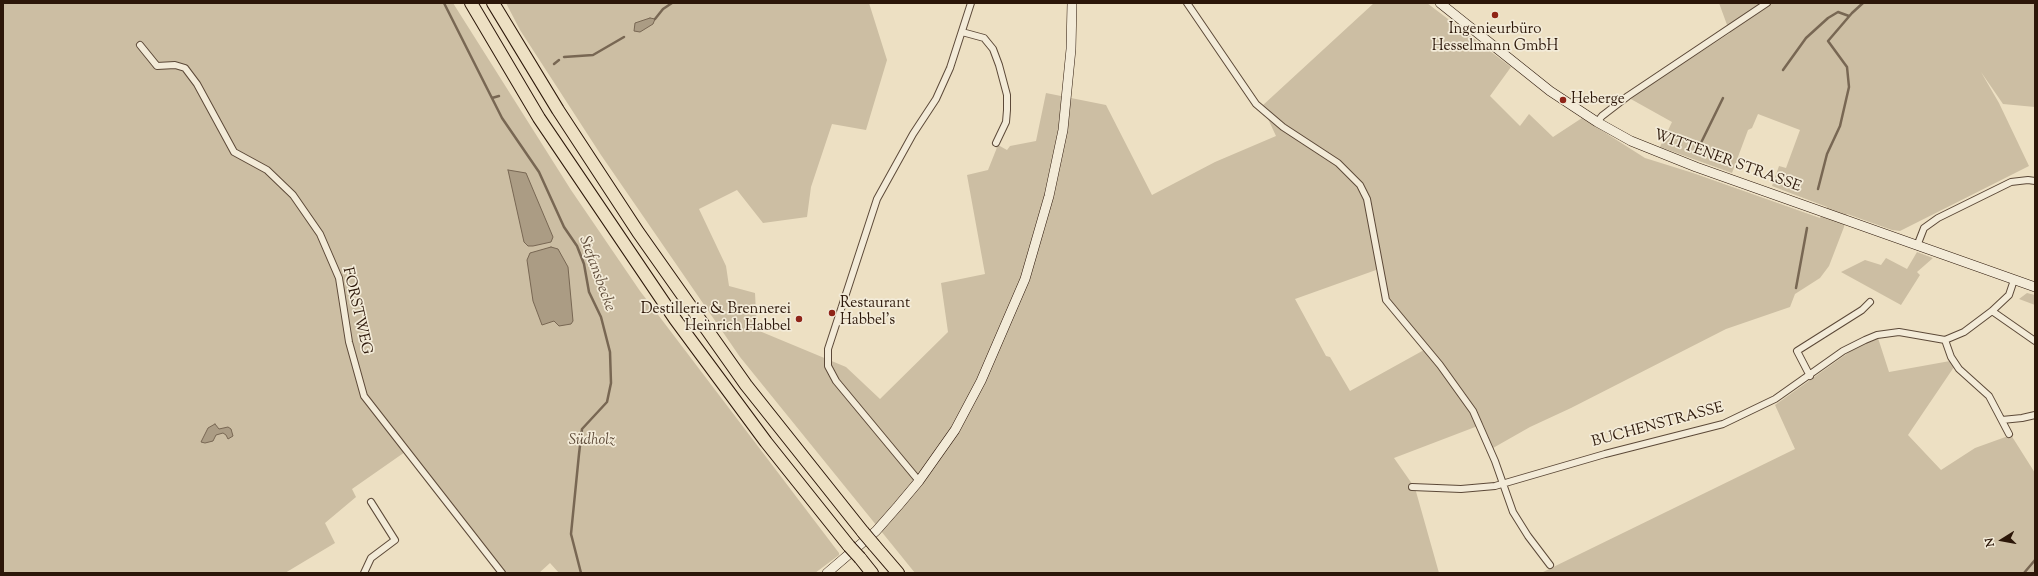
<!DOCTYPE html>
<meta charset="utf-8">
<style>
body{margin:0}
#map{position:relative;width:2038px;height:576px;overflow:hidden;background:#ede0c3;font-family:"Sorts Mill Goudy",serif}
canvas{display:block}
.frame{position:absolute;inset:0;border:4px solid #2c1709;pointer-events:none}
.north{position:absolute;left:1982px;top:520px;width:40px;height:40px;-webkit-text-stroke:3px #f3ebd8;paint-order:stroke;rotate:259deg;font-size:11px;font-weight:700;line-height:16px;text-align:center;color:#2c1709}
.north::after{content:'';display:block;margin:auto;width:14px;height:18px;background:#2c1709;clip-path:polygon(50% 0,100% 100%,50% 72%,0 100%)}
</style>
<div id="map">
<canvas width="2038" height="576"></canvas>
<div class="frame"></div>
<div class="north">N</div>
</div>
<script>
const context = document.querySelector('canvas').getContext('2d');
context.lineJoin = 'round';
function paint(path, color) { context.fillStyle = color; context.fill(path, 'evenodd'); }
const poly = rows => new Path2D(rows.map(r => 'M' + r).join(''));
function strokePath(path, color, width, dash) { context.strokeStyle = color; context.lineWidth = width; context.lineCap = dash ? 'butt' : 'round'; context.setLineDash(dash || []); context.stroke(path); }
function drawText(font, color, halo, rows, align = 'center') {
  context.font = font + ' "Sorts Mill Goudy",serif'; context.lineWidth = 3.5; context.setLineDash([]); context.textBaseline = 'middle'; context.strokeStyle = halo; context.fillStyle = color; for (const [text, x, y, turn = 0] of rows) {
    context.save(); context.translate(x, y); context.rotate((+turn || 0) * Math.PI / 180); context.textAlign = isNaN(turn) ? turn : align; if (halo) context.strokeText(text, 0, 0); context.fillText(text, 0, 0); context.restore();
  }
}
const green = poly([
 [3,3,453,3,571,190,640,291,839,553,839,555,815,573,559,573,550,563,539,573,505,573,405,452,352,489,356,497,325,523,335,543,285,573,3,573],
 [506,3,869,3,887,60,866,130,832,124,811,187,807,217,763,223,737,190,699,209,726,266,729,286,755,293,757,330,846,367,880,399,948,332,941,283,985,274,967,175,988,170,998,145,1007,150,1010,146,1036,141,1046,93,1106,105,1152,195,1215,162,1276,136,1262,106,1374,3,1427,3,1511,67,1490,96,1520,126,1529,114,1553,137,1582,118,1645,158,1693,173,1820,218,1827,207,1772,186,1779,166,1786,168,1800,130,1758,114,1752,128,1748,130,1732,173,1660,147,1672,122,1629,98,1730,33,1719,3,2035,3,2035,107,2003,104,1981,72,1999,103,2029,166,1900,231,1892,230,1847,214,1844,227,1829,266,1820,278,1795,294,1790,307,1726,329,1571,408,1530,427,1493,448,1483,424,1394,458,1415,488,1439,573,915,573,740,357,601,155,520,30],
 [1378,255,1388,299,1447,379,1424,350,1350,391,1330,357,1326,356,1295,299,1376,270],
 [1917,252,1933,258,1917,272,1920,275,1901,305,1841,272,1865,260,1881,265,1886,258,1907,269],
 [2027,293,2035,295,2035,305,2019,299],
 [1878,338,1889,372,1950,361,1954,367,1908,435,1941,470,1975,448,2011,435,2035,473,2035,573,1541,573,1795,449,1775,405,1862,343]
]);
const water = poly([
 [650,18,655,19,653,24,640,32,634,31,635,23,650,18],
 [508,170,526,173,553,237,551,242,533,246,528,246,524,242,508,170],
 [551,247,558,249,568,267,573,321,571,324,559,326,554,321,542,325,533,301,527,260,530,253,551,247],
 [215,424,219,429,228,427,231,429,233,436,228,439,226,435,223,433,216,435,213,441,205,443,201,442,208,428,215,424]
]);
const stream = poly([
 [444,3,502,118,539,172,564,227,577,246,584,264,589,292,601,317,610,352,611,383,607,402,582,429,579,454,571,534,581,573],
 [655,19,663,9,672,3],
 [564,57,593,55,624,37],
 [554,64,559,60],
 [1783,70,1806,38,1828,18,1838,12,1849,16],
 [492,98,499,96],
 [1697,151,1723,98],
 [1818,189,1827,154,1840,126,1849,87,1847,67,1828,41,1852,13,1863,3],
 [1796,288,1807,228],
 [2024,573,2035,560]
]);
const street = poly([
 [1187,3,1256,104,1283,127,1338,163,1360,185,1367,199,1386,300,1440,365,1473,411,1495,461,1513,512,1528,536,1550,565],
 [962,32,984,38,993,49,999,65,1007,95,1007,110,1006,122,996,143],
 [140,45,157,66,175,65,185,68,197,84,234,152,267,170,293,195,320,234,339,278,349,342,364,396,502,573],
 [1597,122,1602,116,1628,96,1767,3],
 [1917,246,1924,228,1938,218,2011,182,2028,180,2035,181],
 [1992,311,2035,341],
 [1945,340,1951,357,1959,369,1989,396,2009,434],
 [1810,376,1797,351,1862,310,1870,302],
 [2002,420,2022,418,2035,415],
 [919,481,836,381,828,366,828,349,877,199,913,134,936,99,950,68,971,3],
 [1412,487,1461,489,1495,486,1605,454,1723,424,1775,399,1843,351,1865,340,1877,335,1899,332,1945,340,1964,332,1992,311,2009,295,2014,280],
 [364,573,371,558,395,540,371,502]
]);
const secondary = poly([
 [1440,3,1550,91,1597,122,1631,141,1696,167,2035,287],
 [827,573,876,531,898,506,919,481,955,430,981,381,1025,279,1049,196,1063,130,1071,49,1072,3]
]);
const highway = poly([
 [471,3,539,118,675,319,766,442,849,546],
 [493,3,558,110,638,232,746,385,863,532],
 [874,545,898,573],
 [860,558,872,573]
]);
const highwayBridge = poly([
 [863,532,874,545],
 [849,546,860,558]
]);
const markers = [
 [1495,15,4,"#8f2418"],
 [1563,100,4,"#8f2418"],
 [832,313,4,"#8f2418"],
 [799,319,4,"#8f2418"]
];
const poiNames = [
 ["Ingenieurbüro",1495,30,"center"],
 ["Hesselmann GmbH",1495,47,"center"],
 ["Heberge",1571,100],
 ["Restaurant",840,304],
 ["Habbel's",840,321],
 ["Destillerie & Brennerei",791,310,"right"],
 ["Heinrich Habbel",791,327,"right"]
];
const streetNames = [
 ["WITTENER STRASSE",1727,162,20],
 ["FORSTWEG",356,311,77],
 ["BUCHENSTRASSE",1658,426,-15]
];
const parkNames = [
 ["Südholz",592,441]
];
const waterNames = [
 ["Stefansbecke",596,274,70]
];
paint(green, '#ccbea3');
paint(water, '#ab9c84');
strokePath(water, '#786753', 1);
strokePath(stream, '#786753', 2.5);
strokePath(street, '#5c4938', 8);
strokePath(secondary, '#2c1709', 10);
strokePath(highway, '#2c1709', 14);
strokePath(street, '#f3ebd8', 6);
strokePath(secondary, '#f3ebd8', 9);
strokePath(highway, '#ede0c3', 12);
strokePath(highwayBridge, '#2c1709', 14, []);
strokePath(highwayBridge, '#ede0c3', 12);
for (const [x, y, r, color] of markers) { const dot = new Path2D(); dot.arc(x, y, r, 0, 2 * Math.PI); context.fillStyle = color; context.fill(dot); strokePath(dot, '#f3ebd8', 1.5); }
drawText('15px', '#2c1709', '#f3ebd8', poiNames, 'left');
drawText('15px', '#2c1709', '#f3ebd8', streetNames);
drawText('italic 15px', '#5c4937', '#f3ebd8', parkNames);
drawText('italic 16px', '#5f4c3a', '#f3ebd8', waterNames);
</script>
